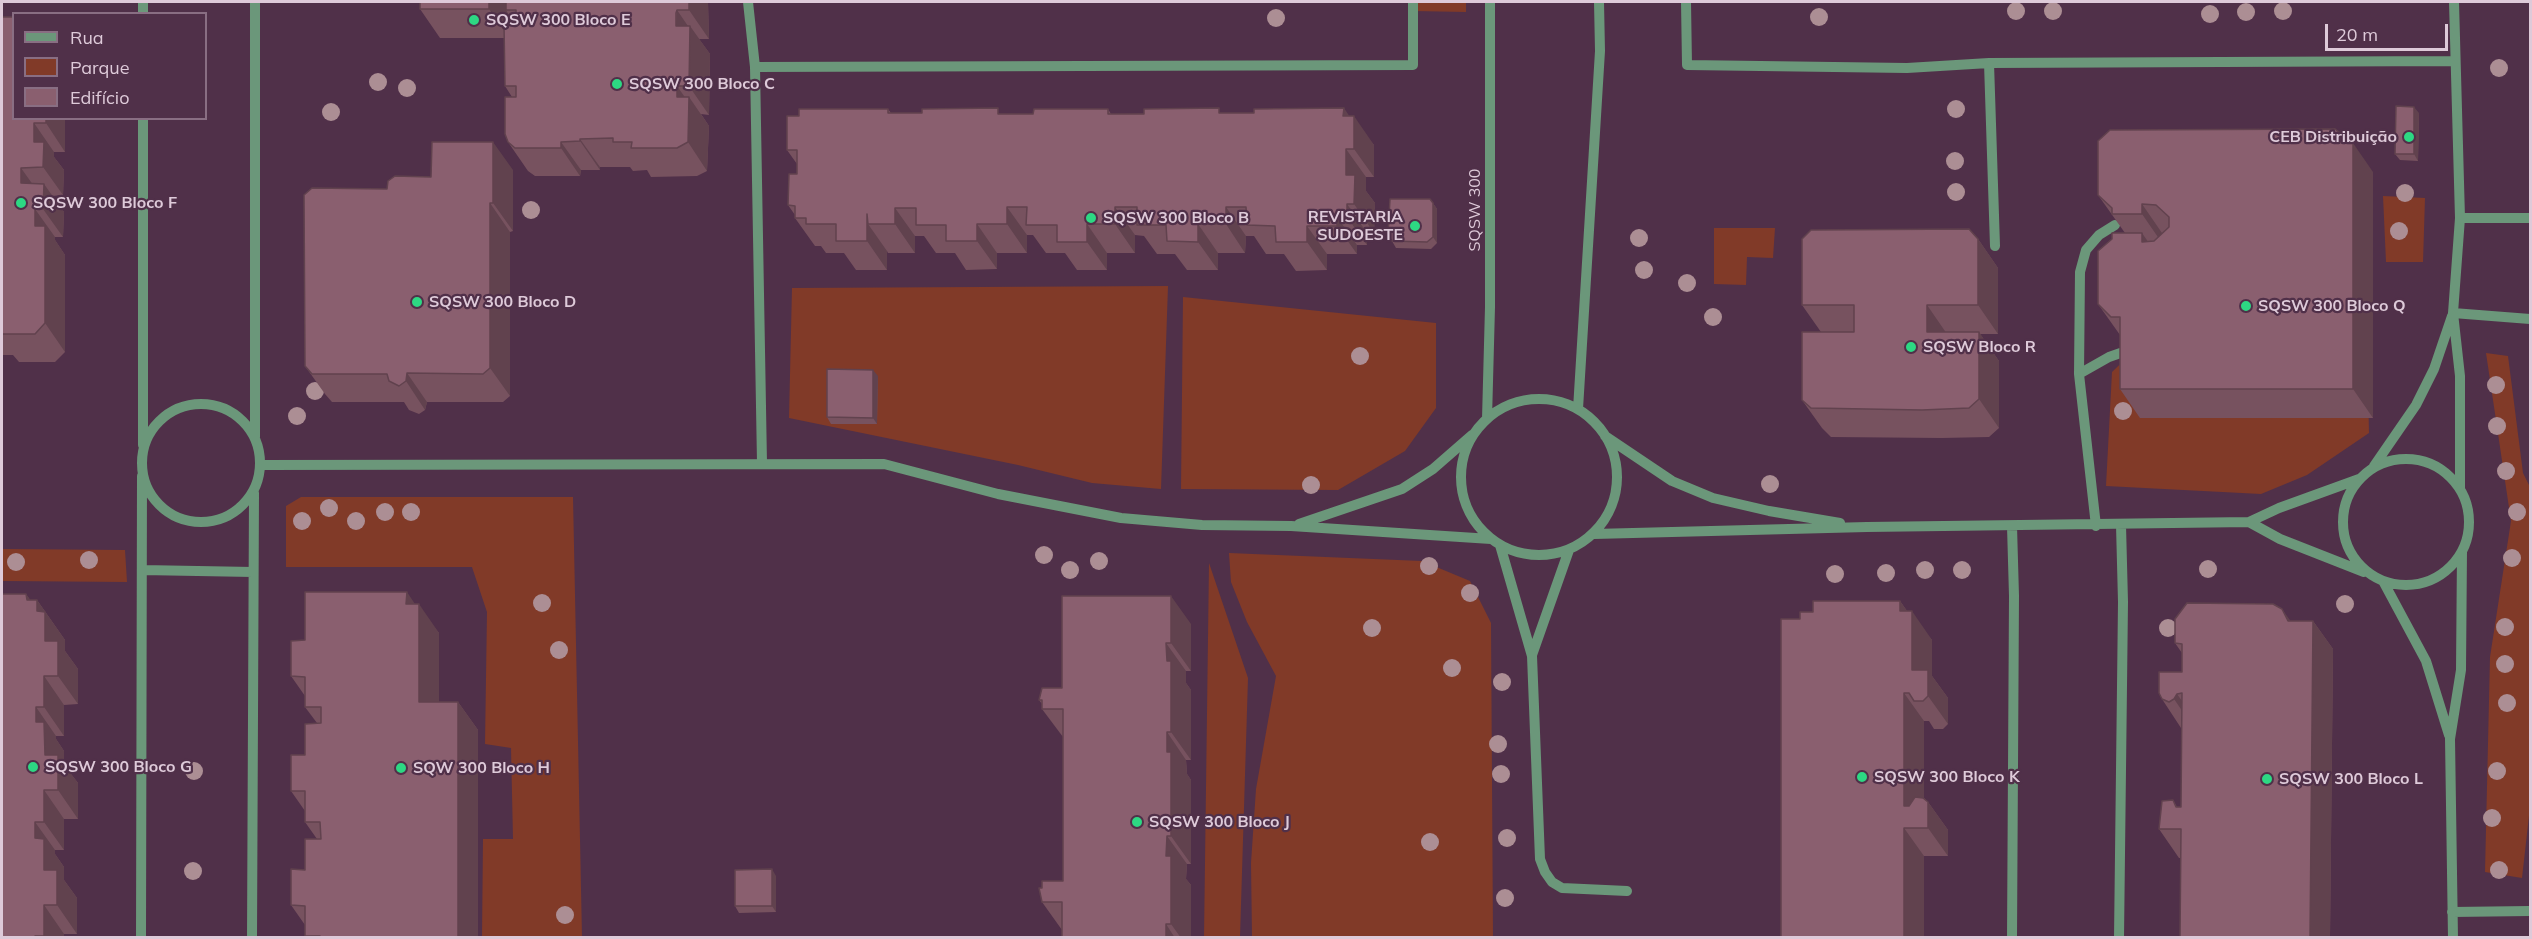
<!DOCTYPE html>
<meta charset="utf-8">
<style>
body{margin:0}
#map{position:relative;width:2532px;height:939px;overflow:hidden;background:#503049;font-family:Mulish,sans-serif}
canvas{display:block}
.frame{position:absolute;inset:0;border:3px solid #decad9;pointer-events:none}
.legend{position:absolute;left:12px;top:12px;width:195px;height:108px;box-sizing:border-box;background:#503049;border:2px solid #896e83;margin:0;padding:8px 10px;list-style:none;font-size:18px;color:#decad9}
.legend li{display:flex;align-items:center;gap:12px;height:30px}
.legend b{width:30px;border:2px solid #896e83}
.scale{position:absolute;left:2325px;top:24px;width:123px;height:27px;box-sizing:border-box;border:3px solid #decad9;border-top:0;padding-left:8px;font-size:18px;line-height:21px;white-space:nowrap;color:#decad9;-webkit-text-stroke:4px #503049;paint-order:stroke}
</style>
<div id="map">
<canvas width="2532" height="939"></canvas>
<div class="frame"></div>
<ul class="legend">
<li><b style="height:8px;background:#6b977a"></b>Rua</li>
<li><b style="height:16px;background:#813a28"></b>Parque</li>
<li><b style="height:16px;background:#8a5f6f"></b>Edifício</li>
</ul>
<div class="scale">20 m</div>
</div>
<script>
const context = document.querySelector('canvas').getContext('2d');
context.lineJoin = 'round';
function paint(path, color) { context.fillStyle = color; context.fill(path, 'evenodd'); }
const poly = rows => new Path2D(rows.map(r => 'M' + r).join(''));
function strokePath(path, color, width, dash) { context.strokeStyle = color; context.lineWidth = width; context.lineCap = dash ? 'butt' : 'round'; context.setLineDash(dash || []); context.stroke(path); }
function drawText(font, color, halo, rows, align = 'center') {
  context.font = font + ' Mulish,sans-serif'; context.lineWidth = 4.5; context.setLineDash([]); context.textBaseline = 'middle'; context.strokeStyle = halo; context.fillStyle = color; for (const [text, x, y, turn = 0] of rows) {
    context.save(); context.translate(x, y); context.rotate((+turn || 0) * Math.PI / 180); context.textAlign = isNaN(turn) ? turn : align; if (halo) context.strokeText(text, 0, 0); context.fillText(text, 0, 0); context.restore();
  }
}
const green = poly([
 [1413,2,1466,2,1466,12,1413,11],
 [2383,196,2425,198,2423,262,2386,262],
 [1714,228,1775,228,1773,258,1747,257,1746,285,1714,284],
 [1168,286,1161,489,1092,483,1018,465,789,418,792,288],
 [1183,297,1436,323,1436,408,1405,451,1338,490,1181,489],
 [2143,342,2367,346,2369,433,2307,475,2261,494,2106,486,2112,372],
 [2486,353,2508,356,2523,473,2530,487,2530,807,2522,878,2485,872,2490,657,2511,521],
 [301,497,573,497,582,937,482,937,483,839,513,839,511,748,485,744,487,612,472,567,286,567,286,506],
 [2,549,125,550,127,582,2,581],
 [1229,553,1422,561,1470,581,1491,623,1493,937,1252,937,1251,863,1256,789,1276,676,1247,622,1231,582],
 [1209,563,1248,678,1240,937,1204,937]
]);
const minor = poly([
 [255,2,255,437],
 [748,2,755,67,762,463],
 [1686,2,1687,65,1907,68,1989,63,2454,61],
 [2454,2,2460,218,2453,313,2460,376,2460,489],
 [143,14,143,2],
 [1989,63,1995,246],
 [755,67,1413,65,1413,2],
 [2460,218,2530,218],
 [2453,313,2530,319],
 [2079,374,2109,357,2132,349],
 '1461 477a78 78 0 1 1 156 0a78 78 0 1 1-156 0Z',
 '142 463a59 59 0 1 1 118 0a59 59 0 1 1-118 0Z',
 [1578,409,1600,51,1599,2],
 [1487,419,1490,307,1490,2],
 [1605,436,1672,481,1713,498,1769,511,1840,523],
 [143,445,143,118],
 '2343 522a63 63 0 1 1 126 0a63 63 0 1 1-126 0Z',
 [262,465,884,464,998,494,1121,518,1202,525,1291,526,1491,539],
 [2374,466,2416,405,2434,369,2452,316],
 [2249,522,2280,539,2364,572],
 [1299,524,1402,489,1433,469,1472,435],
 [2096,526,2079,374,2080,272,2086,250,2099,235,2115,225],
 [1594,534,1867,527,2249,522,2279,508,2359,479],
 [1500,545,1532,656,1540,859,1545,872,1552,882,1562,888,1627,891],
 [142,570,253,572],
 [2383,581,2426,661,2449,735],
 [1532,655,1569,550],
 [2452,912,2530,911],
 [141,938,142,476],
 [252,938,254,493],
 [2012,938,2014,596,2012,526],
 [2119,938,2123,602,2121,525],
 [2453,938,2450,739,2461,670,2462,551]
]);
const trees = [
 [2016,11],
 [2053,11],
 [2283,11],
 [2246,12],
 [2210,14],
 [1819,17],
 [1276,18],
 [2499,68],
 [378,82],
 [407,88],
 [1956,109],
 [331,112],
 [1955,161],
 [1956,192],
 [2405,193],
 [531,210],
 [2399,231],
 [1639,238],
 [1644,270],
 [1687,283],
 [1713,317],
 [1360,356],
 [2496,385],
 [315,391],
 [2123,411],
 [297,416],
 [2497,426],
 [2506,471],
 [1770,484],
 [1311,485],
 [329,508],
 [385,512],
 [411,512],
 [2517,512],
 [302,521],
 [356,521],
 [1044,555],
 [2512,558],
 [89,560],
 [1099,561],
 [16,562],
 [1429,566],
 [2208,569],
 [1070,570],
 [1925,570],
 [1962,570],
 [1886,573],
 [1835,574],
 [1470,593],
 [542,603],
 [2345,604],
 [2505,627],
 [1372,628],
 [2168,628],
 [559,650],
 [2505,664],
 [1452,668],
 [1502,682],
 [2507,703],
 [1498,744],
 [194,771],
 [2497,771],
 [1501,774],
 [2492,818],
 [1507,838],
 [1430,842],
 [2499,870],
 [193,871],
 [1505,898],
 [565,915]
];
const wall = poly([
 [708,2,709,39,699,39,710,54,709,115,701,114,709,126,707,171,697,176,651,177,647,170,633,171,630,167,600,167,600,170,581,170,580,176,535,176,528,171,508,142,512,97,505,86,504,38,440,38,420,9],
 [509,15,516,25,516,26,509,26],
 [2,17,65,118,65,152,54,152,54,157,64,170,63,195,52,196,64,212,63,237,55,237,55,240,65,255,65,352,55,362,19,362,13,355,2,355],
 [888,109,891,113,1033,114,1108,109,1111,114,1222,113,1349,116,1374,145,1374,177,1366,177,1366,191,1375,203,1374,233,1367,233,1367,245,1357,245,1357,254,1327,254,1327,270,1296,271,1284,254,1266,254,1254,236,1246,236,1245,253,1218,253,1218,270,1187,270,1175,254,1157,254,1144,236,1135,235,1135,253,1107,253,1107,270,1077,270,1065,253,1046,253,1033,235,1027,235,1027,253,997,253,997,269,966,270,955,253,936,253,924,236,915,236,915,253,888,253,887,251,887,270,856,270,844,253,826,253,821,246,815,246,795,218,795,215,788,205,797,174,797,164,787,150],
 [2419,113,2418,161,2400,160,2395,154],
 [513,170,513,231,510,232,510,396,503,402,427,402,425,410,419,414,409,410,404,402,332,402,325,394,305,366,387,189,431,177],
 [2373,172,2373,418,2140,418,2120,389,2120,335,2098,304,2112,239,2125,233,2098,195],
 [1430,199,1437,209,1437,243,1431,249,1396,248,1392,241],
 [1978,239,1998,268,1998,334,1980,334,1999,361,1999,428,1989,437,1942,438,1831,437,1822,428,1802,400,1821,332,1802,305],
 [878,376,877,424,831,424,827,417],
 [26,594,30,600,37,600,65,640,65,651,78,669,78,704,64,705,64,736,56,736,56,739,64,751,64,765,78,783,78,819,64,819,64,850,55,850,55,854,64,867,64,880,77,898,77,934,64,934,64,938,2,938],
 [1900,601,1907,611,1932,640,1932,676,1948,698,1948,724,1943,729,1934,729,1929,721,1924,721,1924,798,1928,802,1948,830,1948,856,1924,856,1924,938,1800,619],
 [415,604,439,633,439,702,458,702,478,730,478,938,306,938,305,936,305,925,291,905,317,839,305,822,305,811,291,791,317,723,305,707,305,696,291,676,305,640],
 [2291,621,2313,621,2333,649,2330,938,2180,938,2180,858,2179,858,2159,829,2173,800,2177,807,2181,807,2181,728,2162,699,2182,672,2182,653,2175,643],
 [1191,624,1191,671,1186,671,1186,683,1191,690,1191,760,1186,760,1187,774,1191,780,1191,864,1187,864,1186,879,1191,885,1191,938,1062,938,1062,930,1042,902,1042,888,1063,881,1063,737,1042,709,1042,704,1039,700],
 [776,876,776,912,739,913,735,906]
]);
const shadedWall = poly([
 [489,2,509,2,506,10,509,15,509,38,489,9],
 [689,2,708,2,709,39,689,10],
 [677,10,690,29,690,26,710,54,709,115,689,86,676,26],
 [677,86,689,103,689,97,709,126,707,171,688,142,677,97],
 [2414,107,2419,113,2418,161,2414,154],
 [1344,108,1354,123,1354,116,1374,145,1374,177,1354,149,1343,116],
 [46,118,65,118,65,152,46,123],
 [34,123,54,152,54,157,64,170,63,195,43,167,34,142],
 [580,139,600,167,600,170,580,141],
 [493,142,513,170,513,231,493,203],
 [561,142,581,170,580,176,561,148],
 [2353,143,2373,172,2373,418,2353,389],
 [1346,149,1366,177,1366,191,1375,203,1374,233,1354,204,1346,175],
 [21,168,41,196,21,183],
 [44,184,64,212,63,237,43,209],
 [490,203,510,232,510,396,490,368],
 [1433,203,1437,209,1437,243,1433,237],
 [1347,204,1367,233,1367,245,1347,217],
 [2142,204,2162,233,2162,243,2142,214],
 [1007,207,1027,235,1027,253,1007,224],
 [1115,207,1135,235,1135,253,1115,224],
 [1226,207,1246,236,1245,253,1226,224],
 [895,208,915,236,915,253,895,224],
 [35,209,55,237,55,240,65,255,65,352,45,323,35,226],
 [867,214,868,224,887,251,887,270,867,241],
 [1337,217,1357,245,1357,254,1337,226],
 [977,224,997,253,997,269,977,241],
 [1087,224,1107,253,1107,270,1087,242],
 [1198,224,1218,253,1218,270,1198,242],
 [1307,226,1327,254,1327,270,1307,242],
 [2142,233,2162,262,2142,242],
 [1978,239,1998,268,1998,334,1978,305],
 [1927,305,1947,334,1927,332],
 [1979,332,1999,361,1999,428,1979,399],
 [873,370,878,376,877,424,873,418],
 [407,373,427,402,425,410,406,381],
 [407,592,419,610,419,604,439,633,439,730,419,702,406,604],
 [26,594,37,609,37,600,65,640,65,651,78,669,78,704,58,676,45,641,27,600],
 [1171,596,1191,624,1191,671,1171,643],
 [1900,601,1912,618,1912,611,1932,640,1932,676,1948,698,1948,724,1928,696,1912,670,1900,611],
 [2282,609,2302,637,2288,621],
 [2313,621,2333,649,2330,938,2310,938],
 [1166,643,1186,671,1186,683,1191,690,1191,760,1171,732],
 [44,676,64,705,64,736,44,707],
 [1904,693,1924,721,1924,828,1904,806],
 [2177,694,2197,722,2194,728,2174,699],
 [458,702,478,730,478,938,458,938],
 [36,707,56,736,56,739,64,751,64,765,78,783,78,819,58,790,45,755,36,722],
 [1167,732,1186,760,1187,774,1191,780,1191,864,1171,836,1167,752],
 [44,790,64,819,64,850,44,822],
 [1928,802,1948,830,1948,856,1928,828],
 [35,822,55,850,55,854,64,867,64,880,77,898,77,934,57,905,44,870,35,838],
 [1904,828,1924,856,1924,938,1904,938],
 [1167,836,1187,864,1186,879,1191,885,1191,938,1181,938,1171,924,1166,856],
 [772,869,776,876,776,912,772,906],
 [44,905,64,934,64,938,45,938,44,936],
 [1166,924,1175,938,1166,938]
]);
const building = poly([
 [420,2,489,2,489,9,420,9,420,2],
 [506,2,689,2,689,10,677,10,676,13,676,26,690,26,689,86,677,86,677,97,689,97,688,142,677,148,631,148,632,142,613,142,613,138,580,139,580,141,561,142,561,148,515,148,508,142,505,134,505,97,516,97,516,86,505,86,504,25,516,26,516,10,506,10,506,2],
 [2,17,14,17,14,118,46,118,46,123,34,123,34,142,44,142,43,167,21,168,21,183,44,184,43,209,35,209,35,226,45,226,45,323,35,334,2,334,2,17],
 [2396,106,2414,107,2414,154,2395,154,2396,106],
 [998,108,998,114,1033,114,1034,109,1108,109,1108,114,1144,114,1144,109,1219,108,1219,113,1254,113,1254,109,1344,108,1343,116,1354,116,1354,149,1346,149,1346,175,1355,175,1354,204,1347,204,1347,217,1337,217,1337,226,1307,226,1307,242,1276,242,1275,226,1247,225,1246,207,1226,207,1226,224,1198,224,1198,242,1167,241,1166,225,1137,225,1137,207,1115,207,1115,224,1087,224,1087,242,1057,242,1057,225,1026,225,1027,207,1007,207,1007,224,977,224,977,241,946,241,946,225,916,225,916,208,895,208,895,224,868,224,867,214,867,241,836,241,836,224,806,224,806,218,795,218,795,206,788,205,789,174,797,174,797,150,787,150,787,116,799,116,799,109,888,109,888,113,922,113,922,109,998,108],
 [2335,129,2353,143,2353,389,2120,389,2120,317,2111,317,2098,304,2098,251,2112,239,2112,233,2142,233,2142,242,2154,241,2169,227,2169,217,2156,205,2142,204,2142,214,2112,214,2112,208,2098,195,2098,141,2110,130,2335,129],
 [432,142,493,142,493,203,490,203,490,368,483,374,407,373,406,381,399,386,389,381,387,374,312,374,305,366,304,195,312,188,387,189,388,181,395,176,431,177,432,142],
 [1390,199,1430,199,1433,203,1433,237,1427,242,1392,241,1388,235,1390,199],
 [1969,229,1978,239,1978,305,1927,305,1927,332,1979,332,1979,399,1969,408,1922,410,1811,408,1802,400,1802,332,1854,332,1854,305,1802,305,1802,239,1811,230,1969,229],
 [827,369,873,370,873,418,827,417,827,369],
 [305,592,407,592,406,604,419,604,419,702,458,702,458,938,320,938,320,936,305,936,305,906,291,905,291,869,305,870,305,839,321,839,320,822,305,822,305,791,291,791,291,755,305,755,305,724,321,723,321,707,305,707,305,677,291,676,291,641,305,640,305,592],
 [2,594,26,594,27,600,37,600,37,611,45,612,45,641,58,641,58,676,44,676,44,707,36,707,36,722,44,722,45,755,58,755,58,790,44,790,44,822,35,822,35,838,44,839,44,870,57,870,57,905,44,905,44,936,35,936,35,938,2,938,2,594],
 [1062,596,1171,596,1171,643,1166,643,1167,661,1171,661,1171,732,1167,732,1167,752,1171,752,1171,836,1167,836,1166,856,1171,856,1171,924,1166,924,1166,938,1062,938,1062,902,1042,902,1039,888,1042,888,1042,881,1063,881,1063,709,1042,709,1042,700,1039,700,1042,688,1062,688,1062,596],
 [1813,601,1900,601,1900,611,1912,611,1912,670,1928,670,1928,696,1923,701,1914,701,1909,693,1904,693,1904,806,1909,806,1915,797,1923,798,1928,802,1928,828,1904,828,1904,938,1781,938,1781,619,1800,619,1800,612,1813,612,1813,601],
 [2187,603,2273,604,2282,609,2288,621,2313,621,2310,938,2180,938,2181,829,2159,829,2162,801,2173,800,2176,807,2181,807,2182,693,2177,694,2174,699,2169,702,2162,699,2159,693,2159,672,2182,672,2182,644,2175,643,2175,619,2187,603],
 [772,869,772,906,735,906,735,870,772,869]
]);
const markers = [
 [474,20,6,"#2dd883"],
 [617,84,6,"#2dd883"],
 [2409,137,6,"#2dd883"],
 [21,203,6,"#2dd883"],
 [1091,218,6,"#2dd883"],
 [1415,226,6,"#2dd883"],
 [417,302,6,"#2dd883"],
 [2246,306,6,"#2dd883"],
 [1911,347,6,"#2dd883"],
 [33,767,6,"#2dd883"],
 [401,768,6,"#2dd883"],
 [1862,777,6,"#2dd883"],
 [2267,779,6,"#2dd883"],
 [1137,822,6,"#2dd883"]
];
const poiNames = [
 ["SQSW 300 Bloco E",486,20],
 ["SQSW 300 Bloco C",629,84],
 ["CEB Distribuição",2397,137,"right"],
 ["SQSW 300 Bloco F",33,203],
 ["REVISTARIA",1403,217,"right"],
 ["SUDOESTE",1403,235,"right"],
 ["SQSW 300 Bloco B",1103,218],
 ["SQSW 300 Bloco D",429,302],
 ["SQSW 300 Bloco Q",2258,306],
 ["SQSW Bloco R",1923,347],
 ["SQSW 300 Bloco G",45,767],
 ["SQW 300 Bloco H",413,768],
 ["SQSW 300 Bloco K",1874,777],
 ["SQSW 300 Bloco L",2279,779],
 ["SQSW 300 Bloco J",1149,822]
];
const streetNames = [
 ["SQSW 300",1475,210,-90]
];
paint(green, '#813a28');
strokePath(minor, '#6b977a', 10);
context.fillStyle = '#ac8e94';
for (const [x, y] of trees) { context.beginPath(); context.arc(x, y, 9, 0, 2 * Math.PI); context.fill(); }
paint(wall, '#77525f');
paint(shadedWall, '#61424e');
paint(building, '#8a5f6f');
strokePath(building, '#61424e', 1.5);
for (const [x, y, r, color] of markers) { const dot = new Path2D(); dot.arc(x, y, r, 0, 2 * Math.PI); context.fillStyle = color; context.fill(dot); strokePath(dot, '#503049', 2); }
drawText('bold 16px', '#decad9', '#503049', poiNames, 'left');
drawText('16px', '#decad9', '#503049', streetNames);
</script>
